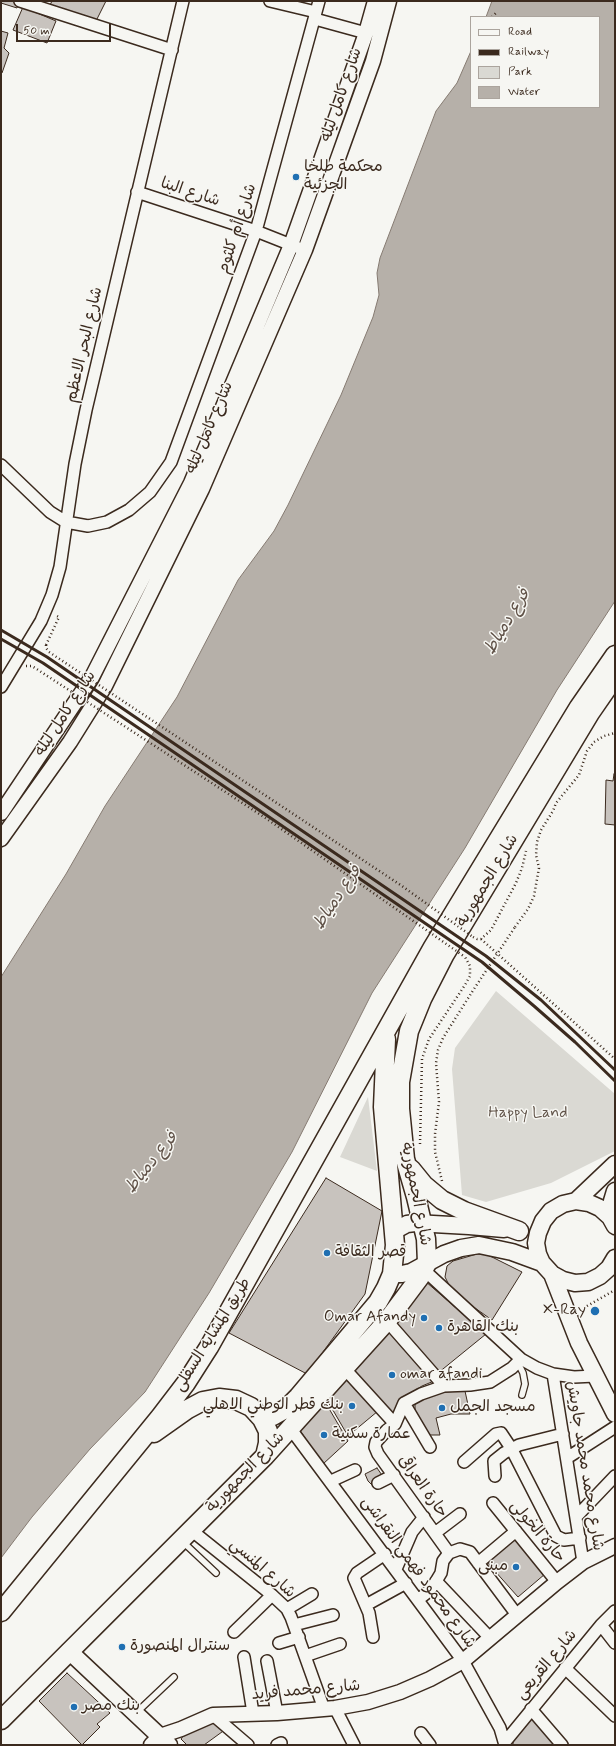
<!DOCTYPE html>
<meta charset="utf-8">
<style>
body{margin:0}
#map{position:relative;width:616px;height:1746px;overflow:hidden;background:#f6f6f2;font-family:Mynerve,sans-serif}
canvas{display:block}
.frame{position:absolute;inset:0;border:2px solid #3b2a1e;pointer-events:none}
.legend{position:absolute;left:470px;top:16px;width:130px;height:92px;box-sizing:border-box;background:#f6f6f2;border:1px solid #aba49d;margin:0;padding:5px 7px;list-style:none;font-size:12px;color:#3b2a1e}
.legend li{display:flex;align-items:center;gap:8px;height:20px}
.legend b{width:20px;border:1px solid #aba49d}
.scale{position:absolute;left:16px;top:24px;width:95px;height:18px;box-sizing:border-box;border:2px solid #3b2a1e;border-top:0;padding-left:5px;font-size:12px;line-height:14px;white-space:nowrap;color:#3b2a1e;-webkit-text-stroke:3px #f6f6f2;paint-order:stroke}
</style>
<div id="map">
<canvas width="616" height="1746"></canvas>
<div class="frame"></div>
<ul class="legend">
<li><b style="height:5px;background:#f6f6f2"></b>Road</li>
<li><b style="height:5px;background:#3b2a1e"></b>Railway</li>
<li><b style="height:11px;background:#dad9d3"></b>Park</li>
<li><b style="height:11px;background:#b6b0a9"></b>Water</li>
</ul>
<div class="scale">50 m</div>
</div>
<script>
const context = document.querySelector('canvas').getContext('2d');
context.lineJoin = 'round';
function paint(path, color) { context.fillStyle = color; context.fill(path, 'evenodd'); }
const poly = rows => new Path2D(rows.map(r => 'M' + r).join(''));
function strokePath(path, color, width, dash) { context.strokeStyle = color; context.lineWidth = width; context.lineCap = dash ? 'butt' : 'round'; context.setLineDash(dash || []); context.stroke(path); }
function drawText(font, color, halo, rows, align = 'center') {
  context.font = font + ' Mynerve,"Playpen Sans Arabic",sans-serif'; context.lineWidth = 3; context.setLineDash([]); context.textBaseline = 'middle'; context.strokeStyle = halo; context.fillStyle = color; for (const [text, x, y, turn = 0] of rows) {
    context.save(); context.translate(x, y); context.rotate((+turn || 0) * Math.PI / 180); context.textAlign = isNaN(turn) ? turn : align; if (halo) context.strokeText(text, 0, 0); context.fillText(text, 0, 0); context.restore();
  }
}
const green = poly([
 [496,991,615,1094,615,1151,551,1183,486,1202,462,1195,452,1069,455,1048],
 [368,1097,377,1171,340,1157]
]);
const water = poly([
 [492,1,615,1,615,601,557,690,465,848,372,993,292,1152,209,1293,145,1392,90,1449,32,1517,1,1558,1,977,66,874,105,806,177,697,238,580,274,531,288,505,341,395,373,317,379,295,377,273,380,258,436,111,457,83,471,51,471,107,599,107,599,17,486,17,492,1]
]);
const building = poly([
 [1,1,19,1,17,8,1,3,1,1],
 [52,1,106,1,95,23,50,5,52,1],
 [23,7,56,21,47,43,13,30,23,7],
 [1,31,8,33,4,48,9,53,2,73,1,72,1,31],
 [614,774,615,774,615,825,605,824,606,780,613,781,614,774],
 [326,1178,382,1211,365,1294,307,1374,229,1333,326,1178],
 [477,1254,486,1254,522,1272,492,1320,458,1296,449,1285,445,1277,447,1266,453,1261,477,1254],
 [425,1281,486,1334,438,1373,393,1322,425,1281],
 [389,1327,434,1381,422,1386,399,1400,396,1423,349,1368,389,1327],
 [346,1375,378,1411,348,1436,327,1400,346,1375],
 [465,1391,470,1414,451,1414,436,1418,440,1435,428,1435,415,1421,415,1401,441,1392,465,1391],
 [324,1400,348,1441,323,1464,299,1429,324,1400],
 [377,1468,384,1478,372,1485,368,1481,365,1474,377,1468],
 [515,1537,545,1574,518,1597,486,1561,515,1537],
 [67,1673,110,1713,97,1724,100,1727,82,1745,39,1701,67,1673],
 [213,1716,226,1729,204,1745,187,1745,181,1739,189,1728,213,1716],
 [531,1718,556,1745,513,1745,513,1739,531,1718]
]);
const path = poly([
 [492,17,496,13],
 [46,645,59,617,55,615],
 [515,927,528,909,534,896,539,868,536,855,537,842,541,830,553,811,556,803,579,775,587,751,594,742,604,736,615,733],
 [473,937,477,939,481,939,491,930,516,883,522,868,526,851],
 [481,939,615,1059],
 [420,1144,422,1059,429,1039,465,985,470,976,470,966,465,957],
 [442,1181,435,1152,435,1134,439,1102,436,1063,438,1050,443,1038,472,992],
 [580,1310,615,1290]
]);
const service = poly([
 [518,1363,523,1373,525,1384,522,1395],
 [183,1542,216,1573],
 [136,1713,174,1677]
]);
const minor = poly([
 [20,1,172,50],
 [270,1,316,12],
 [315,19,366,33],
 [137,192,256,231,299,248],
 [1,465,50,512,66,522,88,526,107,522,129,510,150,492,171,462,256,231,319,1],
 [1,687,41,621,52,595,60,567,75,464,86,410,183,1],
 [424,1270,521,1359,537,1368,553,1374,574,1377,595,1376],
 [387,1321,444,1386],
 [344,1368,395,1424],
 [553,1374,583,1562],
 [404,1403,430,1447],
 [290,1428,463,1661,500,1728,505,1745],
 [567,1458,615,1427],
 [464,1462,496,1434,501,1433,511,1448,556,1536,564,1540,580,1538],
 [495,1476,494,1461,504,1453,519,1445,563,1434],
 [331,1481,355,1470],
 [378,1483,394,1475],
 [493,1503,557,1582],
 [576,1517,615,1476],
 [191,1530,272,1595,287,1609,291,1617,324,1709],
 [435,1533,460,1514],
 [449,1553,378,1454,375,1447,376,1442,387,1430,395,1424,404,1403,421,1394,444,1386,470,1385,490,1382,512,1368,521,1359],
 [449,1553,460,1549,470,1552,517,1615],
 [478,1563,516,1531],
 [396,1569,412,1532,424,1517],
 [436,1581,490,1638],
 [419,1599,428,1592,435,1583,441,1573,443,1561,449,1553],
 [366,1605,406,1583],
 [287,1609,312,1594],
 [294,1625,333,1615],
 [601,1625,615,1643],
 [234,1632,272,1595],
 [373,1637,369,1613,354,1578,357,1573,385,1554],
 [279,1643,299,1637],
 [305,1656,340,1644],
 [244,1657,253,1713],
 [267,1661,277,1713],
 [565,1668,615,1716],
 [335,1708,354,1745],
 [531,1709,562,1745],
 [213,1715,248,1745],
 [421,1733,430,1745],
 [505,1742,601,1625,615,1611],
 [277,1745,281,1743]
]);
const tertiary = poly([
 [1,813,92,677,191,483,291,245,366,33,375,1],
 [1,839,70,742,105,686,202,489,305,250,373,61,389,1],
 [151,1745,160,1736,181,1729,213,1715,277,1713,335,1708,368,1702,400,1692,430,1679,463,1661,557,1582,583,1562,615,1546]
]);
const secondary = poly([
 [576,1201,615,1164],
 [610,1217,612,1201,615,1191],
 [615,1226,610,1217,600,1208,589,1203,576,1201,563,1204,551,1211,543,1221,538,1233,536,1243,538,1254,542,1263,552,1274,563,1280,575,1283,588,1282,600,1276,609,1268,615,1258],
 [394,1231,407,1224,415,1223,469,1226,504,1229],
 [392,1274,402,1274,411,1272,444,1254,461,1248,479,1245,512,1252,542,1263],
 [552,1274,579,1343,615,1414],
 [69,1651,169,1745]
]);
const primary = poly([
 [411,1169,424,1185,442,1200,464,1211,519,1231],
 [262,1419,273,1416,287,1408,298,1397,378,1302,386,1288,392,1274,395,1245,383,1107,386,1039],
 [154,1433,188,1409,203,1401,219,1398,236,1400,251,1407,262,1419,268,1431,268,1443,265,1456],
 [1,1612,160,1417,186,1383,209,1347,433,947,579,707,615,655],
 [1,1720,265,1456,387,1321,420,1277,427,1263,426,1239,416,1197,405,1159,400,1109,400,1082,409,1031,422,999,445,954,590,713,615,677]
]);
const rail = poly([
 [1,630,47,657,486,956,541,1000,615,1070],
 [1,639,43,663,482,962,534,1006,575,1042,615,1081]
]);
const pathBridge = poly([
 [46,645,46,648,49,652,402,886,473,937],
 [26,666,32,666,267,819,465,957],
 [472,992,515,927]
]);
const markers = [
 [296,177,4,"#1f6fb2"],
 [327,1253,4,"#1f6fb2"],
 [595,1311,5,"#1f6fb2"],
 [424,1318,4,"#1f6fb2"],
 [439,1328,4,"#1f6fb2"],
 [392,1375,4,"#1f6fb2"],
 [352,1406,4,"#1f6fb2"],
 [442,1408,4,"#1f6fb2"],
 [324,1435,4,"#1f6fb2"],
 [516,1567,4,"#1f6fb2"],
 [122,1647,4,"#1f6fb2"],
 [74,1707,4,"#1f6fb2"]
];
const streetNames = [
 ["شارع كامل ليله",342,95,-71],
 ["شارع البنا",190,193,18],
 ["شارع أم كلثوم",238,229,-72],
 ["شارع البحر الاعظم",85,345,-77],
 ["شارع كامل ليله",210,428,-67],
 ["شارع كامل ليله",66,714,-57],
 ["شارع الجمهورية",488,881,-59],
 ["شارع الجمهورية",415,1194,79],
 ["طريق المشايه السفلى",213,1335,-58],
 ["شارع محمد محمد جاويش",584,1466,81],
 ["شارع الجمهورية",246,1473,-46],
 ["حارة العراقى",422,1487,54],
 ["حارة الخولى",537,1532,50],
 ["شارع المنسي",262,1569,41],
 ["شارع محمود فهمي النقراشى",418,1573,54],
 ["شارع القريعى",547,1665,-50],
 ["شارع محمد فريد",306,1691,-5]
];
const poiNames = [
 ["محكمة طلخا",304,168],
 ["الجزئية",304,186],
 ["قصر الثقافة",335,1253],
 ["X-Ray",586,1311,"right"],
 ["Omar Afandy",416,1318,"right"],
 ["بنك القاهرة",447,1328],
 ["omar afandi",400,1375],
 ["بنك قطر الوطني الاهلي",344,1406,"right"],
 ["مسجد الجمل",450,1408],
 ["عمارة سكنية",332,1435],
 ["مبنى",508,1567,"right"],
 ["سنترال المنصورة",130,1647],
 ["بنك مصر",82,1707]
];
const parkNames = [
 ["Happy Land",528,1114]
];
const waterNames = [
 ["فرع دمياط",508,622,-59],
 ["فرع دمياط",338,898,-56],
 ["فرع دمياط",152,1163,-51]
];
paint(green, '#dad9d3');
paint(water, '#b6b0a9');
strokePath(water, '#857a71', 1);
paint(building, '#c8c3be');
strokePath(building, '#3b2a1e', 1);
strokePath(service, '#3b2a1e', 8);
strokePath(minor, '#3b2a1e', 14);
strokePath(tertiary, '#3b2a1e', 17);
strokePath(secondary, '#3b2a1e', 19);
strokePath(primary, '#3b2a1e', 21);
strokePath(path, '#3b2a1e', 2.5, [1, 3]);
strokePath(service, '#f6f6f2', 5.5);
strokePath(minor, '#f6f6f2', 11);
strokePath(tertiary, '#f6f6f2', 14);
strokePath(secondary, '#f6f6f2', 16);
strokePath(primary, '#f6f6f2', 18);
strokePath(rail, '#3b2a1e', 3);
strokePath(pathBridge, '#3b2a1e', 2.5, [1, 3]);
for (const [x, y, r, color] of markers) { const dot = new Path2D(); dot.arc(x, y, r, 0, 2 * Math.PI); context.fillStyle = color; context.fill(dot); strokePath(dot, '#f6f6f2', 1.5); }
drawText('16px', '#3b2a1e', '#f6f6f2', streetNames);
drawText('16px', '#3b2a1e', '#f6f6f2', poiNames, 'left');
drawText('16px', '#63564b', '#f6f6f2', parkNames);
drawText('italic 17px', '#605248', '#f6f6f2', waterNames);
</script>
